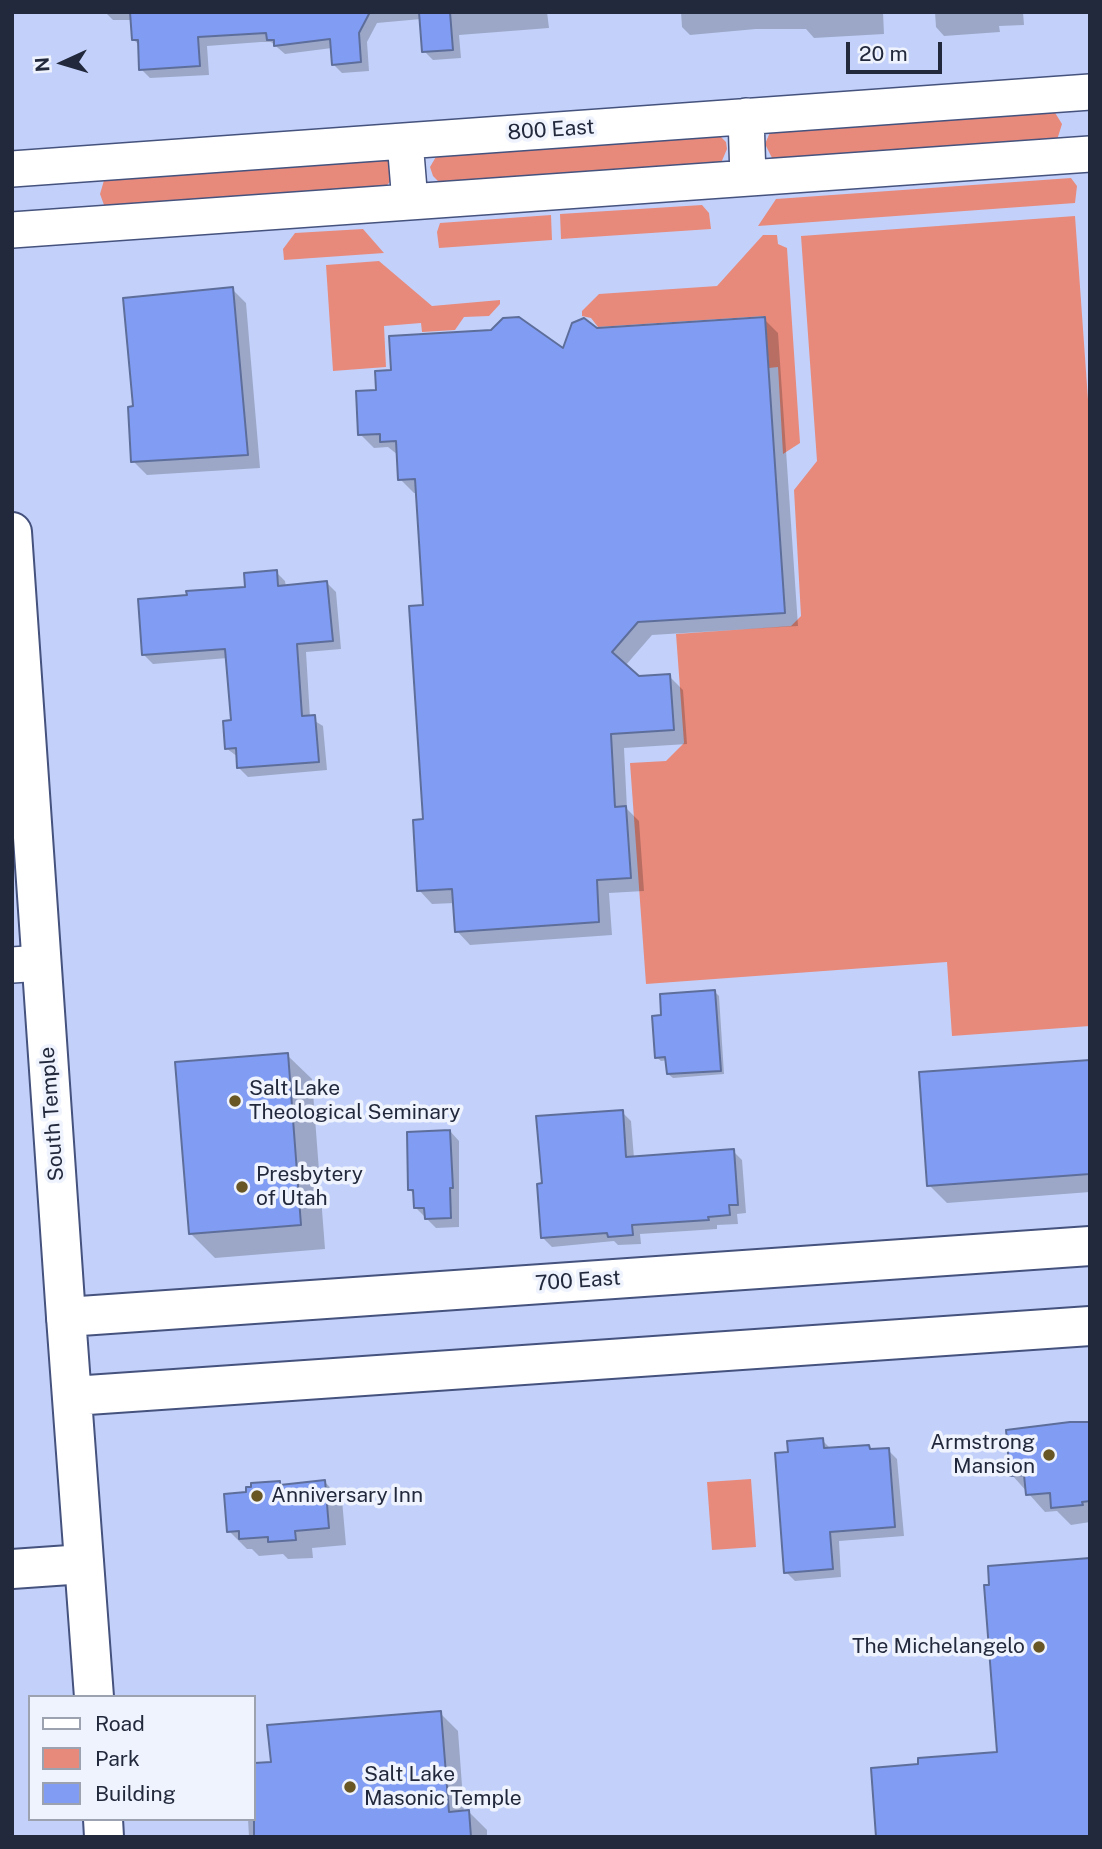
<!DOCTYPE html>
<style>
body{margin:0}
#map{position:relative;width:1102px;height:1849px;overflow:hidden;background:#c3d1fa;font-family:"Public Sans",sans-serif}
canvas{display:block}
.frame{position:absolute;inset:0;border:14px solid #22293c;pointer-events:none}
.legend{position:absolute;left:28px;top:1695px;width:228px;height:126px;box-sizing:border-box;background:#eff3fd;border:2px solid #9da2b0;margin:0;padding:9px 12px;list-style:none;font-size:21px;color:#22293c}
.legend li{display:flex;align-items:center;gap:14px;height:35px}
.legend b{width:35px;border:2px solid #9da2b0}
.north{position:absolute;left:28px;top:28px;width:70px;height:70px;-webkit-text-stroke:5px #eff3fd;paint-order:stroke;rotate:266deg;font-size:19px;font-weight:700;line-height:28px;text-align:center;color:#22293c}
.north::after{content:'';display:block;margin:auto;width:24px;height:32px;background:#22293c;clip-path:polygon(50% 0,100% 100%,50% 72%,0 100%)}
.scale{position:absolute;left:846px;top:42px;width:96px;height:32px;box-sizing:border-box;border:4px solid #22293c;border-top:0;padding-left:9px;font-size:21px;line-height:24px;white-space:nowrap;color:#22293c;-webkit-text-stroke:5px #eff3fd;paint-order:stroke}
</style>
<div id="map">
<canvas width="1102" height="1849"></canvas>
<div class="frame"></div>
<ul class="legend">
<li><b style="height:9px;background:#fff"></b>Road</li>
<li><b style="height:19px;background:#e78a7c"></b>Park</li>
<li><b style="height:19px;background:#819cf3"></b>Building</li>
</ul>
<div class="north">N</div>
<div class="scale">20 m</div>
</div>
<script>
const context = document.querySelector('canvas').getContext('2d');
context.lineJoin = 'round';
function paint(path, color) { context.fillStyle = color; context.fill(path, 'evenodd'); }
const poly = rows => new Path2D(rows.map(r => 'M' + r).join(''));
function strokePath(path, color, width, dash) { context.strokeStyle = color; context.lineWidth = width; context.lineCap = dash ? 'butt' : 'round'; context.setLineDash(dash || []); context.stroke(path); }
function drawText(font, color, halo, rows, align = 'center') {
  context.font = font + ' "Public Sans",sans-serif'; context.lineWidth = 7; context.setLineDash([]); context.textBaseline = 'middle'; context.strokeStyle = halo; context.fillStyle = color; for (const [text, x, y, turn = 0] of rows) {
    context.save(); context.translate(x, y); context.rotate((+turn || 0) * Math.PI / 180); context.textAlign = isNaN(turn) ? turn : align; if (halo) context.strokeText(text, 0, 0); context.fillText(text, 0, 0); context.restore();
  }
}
const green = poly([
 [1054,111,1062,124,1057,140,773,160,765,144,771,130],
 [717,133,726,142,727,149,721,163,440,183,433,176,430,167,437,155],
 [384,157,390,161,393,178,384,189,110,209,104,205,100,194,105,177],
 [1071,178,1077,186,1075,203,758,226,776,199],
 [702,205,709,213,711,229,561,239,560,214],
 [551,215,552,240,439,248,437,232,440,223],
 [1075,216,1090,428,1090,1026,952,1036,947,962,646,984,630,763,666,761,684,743,676,634,791,626,801,616,794,490,817,461,801,236],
 [363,229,384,253,284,260,283,249,295,233],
 [763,235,777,235,778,244,787,248,800,443,783,454,778,367,769,368,765,316,598,327,591,318,582,316,582,311,599,294,717,286],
 [379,261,432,306,500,300,500,304,489,316,464,317,455,330,422,332,421,323,384,326,386,367,333,371,326,265],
 [751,1479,756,1547,712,1550,707,1482]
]);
const shadow = poly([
 [105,12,547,12,549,28,459,35,461,58,433,60,424,51,421,19,377,23,367,42,369,71,342,73,333,64,332,48,285,54,271,42,261,42,207,46,209,75,150,78,141,69,140,46,134,40,132,20,113,20],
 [681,12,883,12,884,34,814,38,806,29,756,29,690,35,682,27],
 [935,12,1023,12,1024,25,999,26,1000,32,944,36,936,27],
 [232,289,246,303,260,468,147,475,133,461,135,408],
 [764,319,778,333,798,626,652,635,625,666,639,678,669,676,683,690,687,744,624,748,627,809,639,821,644,891,609,893,612,935,470,945,457,931,455,903,432,904,419,890,425,821,425,607,418,493,414,493,400,479,398,455,388,447,374,448,360,434,378,392,564,351,597,330],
 [276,572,285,581,286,587,327,583,336,592,341,649,306,652,310,718,323,726,327,770,248,777,239,768,238,757,226,748,233,722,228,658,153,664,144,655],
 [715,992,719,996,724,1074,673,1078,668,1074,668,1060,661,1061,656,1057,663,1017],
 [287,1055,312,1079,325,1249,215,1258,191,1234],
 [1090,1062,1090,1192,947,1203,929,1185],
 [622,1112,631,1121,634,1158,733,1151,742,1160,746,1213,737,1214,738,1224,717,1225,717,1229,640,1234,641,1244,618,1245,614,1241,552,1247,543,1238,544,1185],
 [450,1131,459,1141,459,1227,436,1228,416,1208,415,1195,409,1189],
 [1090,1429,1090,1522,1071,1525,1057,1511,1045,1512,1012,1475],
 [822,1440,831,1449,869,1446,873,1451,888,1450,897,1459,904,1536,839,1541,841,1577,795,1581,786,1572,790,1454],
 [279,1482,283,1486,325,1482,342,1500,346,1545,312,1548,313,1558,288,1559,283,1554,259,1556,252,1549,247,1549,229,1531,248,1494],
 [440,1713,458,1731,464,1813,469,1812,487,1830,487,1837,249,1837,248,1819,254,1819,254,1765,272,1763]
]);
const building = poly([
 [130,12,370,12,359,33,361,62,332,65,330,39,274,46,274,40,267,40,266,33,198,37,200,66,139,70,138,40,132,40,130,12],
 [419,12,450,12,453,50,422,52,419,12],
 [233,287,248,455,131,462,128,407,133,406,123,298,233,287],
 [519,317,563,348,572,323,584,318,597,328,765,317,785,613,638,622,612,652,639,676,670,674,674,730,611,734,615,807,626,806,631,878,597,880,599,922,455,932,452,889,417,891,413,820,423,819,409,606,423,605,415,479,398,480,396,441,380,442,380,434,358,435,356,391,376,390,375,371,391,370,389,336,491,330,503,318,519,317],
 [277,570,278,586,327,581,333,641,297,644,302,716,315,715,319,762,237,768,236,748,225,749,223,721,231,720,225,649,142,655,138,599,187,595,186,591,245,587,244,573,277,570],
 [715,990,721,1071,667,1074,665,1057,655,1058,652,1016,661,1015,660,994,715,990],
 [288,1053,301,1225,189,1234,175,1062,288,1053],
 [1090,1060,1090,1174,927,1186,919,1072,1090,1060],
 [623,1110,626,1157,734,1149,738,1205,729,1205,730,1215,708,1217,709,1220,632,1225,633,1235,608,1237,607,1233,541,1238,537,1184,542,1183,536,1116,623,1110],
 [450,1130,453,1188,450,1188,451,1218,425,1219,424,1208,414,1208,413,1190,408,1190,407,1132,450,1130],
 [1070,1422,1090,1422,1090,1501,1082,1502,1083,1505,1051,1508,1050,1493,1026,1495,1024,1475,1010,1476,1006,1430,1070,1422],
 [823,1438,824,1448,869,1445,870,1449,889,1448,895,1527,830,1532,833,1569,784,1573,775,1453,788,1452,787,1441,823,1438],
 [325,1480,329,1528,295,1531,296,1540,268,1542,268,1537,239,1539,239,1531,227,1532,224,1494,246,1492,246,1487,251,1487,251,1483,280,1481,280,1485,325,1480],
 [1090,1558,1090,1837,876,1837,871,1768,918,1764,918,1758,997,1752,984,1585,989,1585,988,1566,1090,1558],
 [441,1711,449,1812,469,1810,471,1837,254,1837,254,1763,271,1762,267,1725,441,1711]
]);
const minor = poly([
 [746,116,748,178],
 [405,141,410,202],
 [12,169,1090,92],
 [12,230,1090,154],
 [12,965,42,963]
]);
const tertiary = poly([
 [12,1569,84,1564]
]);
const secondary = poly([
 [12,532,66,1317]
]);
const primary = poly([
 [73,1396,1090,1326],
 [94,1697,66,1317,1090,1246],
 [103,1819,104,1837]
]);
const markers = [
 [235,1101,7,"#685624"],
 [242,1187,7,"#685624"],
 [1049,1455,7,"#685624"],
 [257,1496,7,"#685624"],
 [1039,1647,7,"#685624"],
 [350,1787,7,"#685624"]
];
const streetNames = [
 ["800 East",551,130,-4],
 ["South Temple",52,1114,-94],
 ["700 East",578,1281,-4]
];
const poiNames = [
 ["Salt Lake",249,1089],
 ["Theological Seminary",249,1113],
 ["Presbytery",256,1175],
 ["of Utah",256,1199],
 ["Armstrong",1035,1443,"right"],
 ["Mansion",1035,1467,"right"],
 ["Anniversary Inn",271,1496],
 ["The Michelangelo",1025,1647,"right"],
 ["Salt Lake",364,1775],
 ["Masonic Temple",364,1799]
];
paint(green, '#e78a7c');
paint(shadow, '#0003');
paint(building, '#819cf3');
strokePath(building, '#5e6e9b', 2);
strokePath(minor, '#44527d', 38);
strokePath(tertiary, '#44527d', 42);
strokePath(secondary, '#44527d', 42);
strokePath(primary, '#44527d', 42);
strokePath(minor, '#fff', 35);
strokePath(tertiary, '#fff', 38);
strokePath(secondary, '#fff', 38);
strokePath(primary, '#fff', 38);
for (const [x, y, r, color] of markers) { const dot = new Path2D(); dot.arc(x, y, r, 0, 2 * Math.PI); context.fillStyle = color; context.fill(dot); strokePath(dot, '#eff3fd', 2.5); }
drawText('21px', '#22293c', '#eff3fd', streetNames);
drawText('21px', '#22293c', '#eff3fd', poiNames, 'left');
</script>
